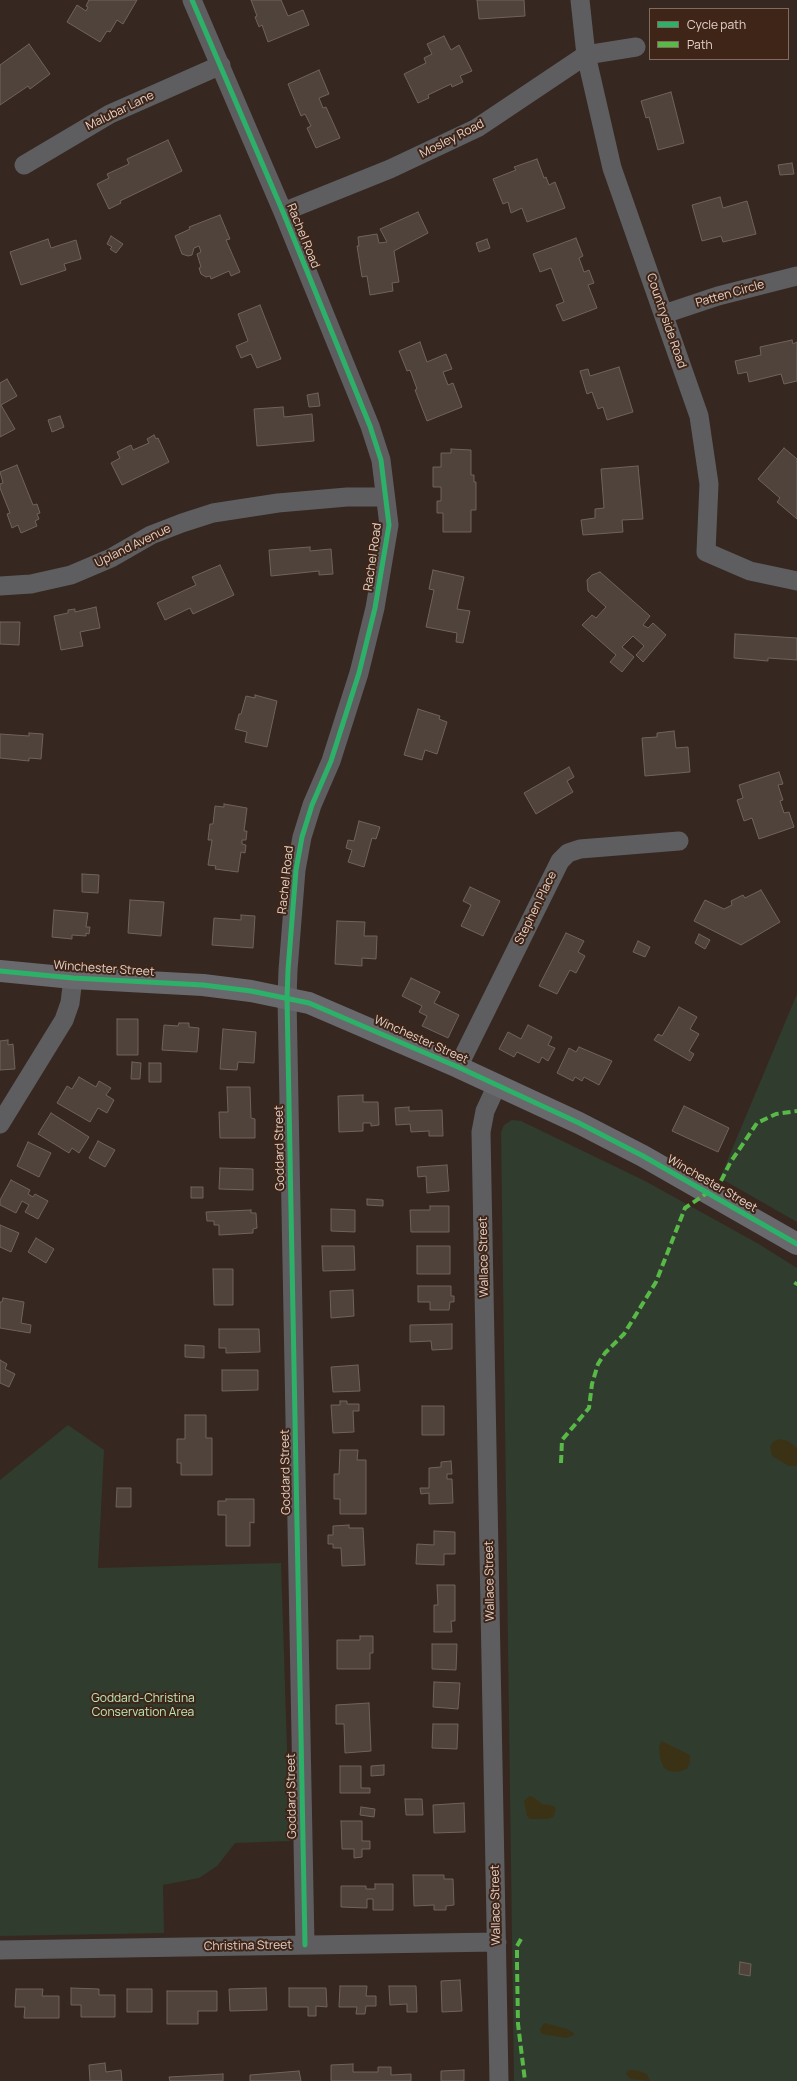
<!DOCTYPE html>
<style>
body{margin:0}
#map{position:relative;width:797px;height:2081px;overflow:hidden;background:#362820;font-family:Manrope,sans-serif}
canvas{display:block}
.legend{position:absolute;left:649px;top:8px;width:140px;height:52px;box-sizing:border-box;background:#3f2517;border:1px solid #816a5f;margin:0;padding:5px 7px;list-style:none;font-size:12px;color:#e4d2ca}
.legend li{display:flex;align-items:center;gap:8px;height:20px}
.legend b{width:20px;border:1px solid #816a5f}
</style>
<div id="map">
<canvas width="797" height="2081"></canvas>
<ul class="legend">
<li><b style="height:5px;background:#2db169"></b>Cycle path</li>
<li><b style="height:5px;background:#58b947"></b>Path</li>
</ul>
</div>
<script>
const context = document.querySelector('canvas').getContext('2d');
context.lineJoin = 'round';
function paint(path, color) { context.fillStyle = color; context.fill(path, 'evenodd'); }
const poly = rows => new Path2D(rows.map(r => 'M' + r).join(''));
function strokePath(path, color, width, dash) { context.strokeStyle = color; context.lineWidth = width; context.lineCap = dash ? 'butt' : 'round'; context.setLineDash(dash || []); context.stroke(path); }
function drawText(font, color, halo, rows, align = 'center') {
  context.font = font + ' Manrope,sans-serif'; context.lineWidth = 4; context.setLineDash([]); context.textBaseline = 'middle'; context.strokeStyle = halo; context.fillStyle = color; for (const [text, x, y, turn = 0] of rows) {
    context.save(); context.translate(x, y); context.rotate((+turn || 0) * Math.PI / 180); context.textAlign = isNaN(turn) ? turn : align; if (halo) context.strokeText(text, 0, 0); context.fillText(text, 0, 0); context.restore();
  }
}
const green = poly([
 [797,994,797,1222,720,1178],
 [512,1120,521,1121,645,1181,757,1243,797,1268,797,2081,514,2081,501,1132,504,1125],
 [68,1425,104,1450,98,1568,281,1563,290,1841,235,1843,217,1866,199,1878,163,1885,164,1933,0,1936,0,1480]
]);
const sand = poly([
 [780,1439,788,1441,797,1448,797,1466,789,1466,772,1456,770,1446,774,1441],
 [661,1741,690,1755,690,1762,687,1769,678,1772,669,1771,664,1768,660,1758,659,1748],
 [529,1796,533,1797,542,1804,554,1806,556,1809,553,1817,547,1819,530,1819,527,1816,524,1801],
 [544,2023,567,2029,574,2033,574,2035,566,2038,542,2034,540,2030],
 [631,2070,639,2071,647,2074,650,2081,630,2079,626,2074,627,2071]
]);
const building = poly([
 [89,0,137,0,123,24,117,20,110,32,107,31,100,42,67,22,77,5,86,11,88,7,86,6,89,0],
 [251,0,281,0,288,16,303,10,309,25,268,42,262,25,259,27,255,17,257,16,251,0],
 [477,0,524,0,525,16,479,19,477,0],
 [444,36,451,50,459,45,472,71,460,76,463,82,452,87,451,84,428,95,429,98,418,103,404,74,426,63,424,58,432,54,427,44,444,36],
 [29,44,50,74,30,89,28,86,0,105,0,65,29,44],
 [319,70,329,94,319,98,323,108,326,107,340,138,316,148,307,128,311,126,305,114,301,116,288,84,319,70],
 [671,92,684,143,658,150,649,117,646,118,641,101,671,92],
 [168,140,182,171,120,201,121,203,109,209,97,184,109,178,107,174,129,164,127,159,168,140],
 [537,159,544,178,546,177,549,185,555,182,565,208,527,222,522,208,511,213,508,202,503,204,493,179,516,170,514,167,537,159],
 [792,163,794,174,780,175,778,165,792,163],
 [720,197,723,208,747,201,756,234,723,242,721,236,702,241,692,205,720,197],
 [418,212,428,233,394,251,399,282,392,283,393,291,370,295,367,276,362,277,357,246,359,246,358,237,377,234,379,243,387,242,380,229,418,212],
 [220,215,230,239,226,240,240,272,231,276,229,271,211,279,210,276,206,277,201,274,199,268,201,267,197,254,201,252,199,246,194,248,192,255,188,256,182,254,175,236,190,229,189,227,220,215],
 [111,236,123,244,116,253,110,249,112,247,107,244,111,236],
 [576,238,583,256,579,258,584,272,589,270,594,283,588,285,597,308,563,321,556,305,564,302,551,268,540,272,533,254,576,238],
 [48,239,51,248,76,240,81,259,64,264,66,270,21,285,10,252,48,239],
 [487,239,490,248,479,252,476,243,487,239],
 [260,305,281,359,257,368,251,354,241,358,236,346,248,341,238,314,260,305],
 [792,340,793,344,797,342,797,381,784,384,781,374,749,382,747,372,738,374,735,361,761,355,760,347,792,340],
 [420,342,427,362,446,354,452,369,443,372,448,385,453,383,462,407,427,421,415,390,417,389,410,370,407,371,399,351,420,342],
 [619,367,633,412,607,420,603,407,598,409,592,392,587,394,580,371,588,369,590,376,619,367],
 [7,379,17,396,1,405,15,429,0,437,0,383,7,379],
 [318,393,320,406,309,407,307,395,318,393],
 [283,407,284,417,312,414,314,441,257,446,254,409,283,407],
 [60,416,64,427,52,432,48,420,60,416],
 [154,435,156,439,158,438,169,462,122,485,111,463,120,458,117,452,131,445,133,450,149,443,147,439,154,435],
 [784,448,797,459,797,519,777,502,780,498,758,479,784,448],
 [451,449,471,450,471,475,474,475,474,482,476,482,476,510,471,510,471,532,443,532,443,513,437,513,437,501,441,501,441,487,433,487,433,467,441,467,441,453,451,453,451,449],
 [17,465,33,505,37,504,40,513,37,514,39,519,35,521,37,526,21,533,18,525,12,528,7,514,10,513,0,488,0,484,3,483,0,472,17,465],
 [638,466,643,519,622,520,623,532,583,535,581,520,595,518,595,509,604,508,601,469,638,466],
 [310,547,310,551,331,549,333,574,319,575,319,571,271,576,269,550,310,547],
 [220,565,234,595,193,614,190,608,165,620,157,603,196,585,192,577,220,565],
 [433,570,464,577,457,609,470,611,463,643,456,642,457,633,426,627,434,590,429,589,433,570],
 [600,572,650,616,643,625,648,628,653,623,666,635,643,662,636,655,644,646,633,636,622,647,634,657,622,672,610,662,616,655,582,625,592,615,596,618,606,607,588,591,587,580,592,575,600,572],
 [96,607,100,628,80,632,83,646,61,650,54,616,68,613,68,610,75,609,75,612,96,607],
 [0,622,20,622,19,645,0,644,0,622],
 [735,634,797,638,797,660,768,658,768,661,734,658,735,634],
 [255,695,277,701,267,747,245,742,247,732,235,729,239,714,241,714,246,696,255,698,255,695],
 [418,709,440,716,439,719,447,722,437,754,425,750,422,760,404,755,418,709],
 [674,731,676,748,688,747,690,772,645,776,642,738,657,737,657,733,674,731],
 [29,733,43,734,41,759,29,758,29,761,0,758,0,734,29,736,29,733],
 [569,767,574,777,567,781,573,792,536,814,524,793,569,767],
 [779,772,783,784,778,785,783,800,780,801,784,813,789,812,794,827,759,839,752,818,744,821,737,800,743,798,739,785,779,772],
 [224,804,247,808,244,831,247,831,246,840,242,840,242,844,246,845,245,853,241,852,238,872,215,869,216,866,208,865,212,840,208,840,210,824,213,824,215,806,224,807,224,804],
 [359,821,380,827,376,839,372,838,364,867,348,862,352,850,346,848,348,840,354,841,359,821],
 [82,874,99,875,98,893,82,892,82,874],
 [470,887,500,901,483,936,461,926,471,905,463,901,470,887],
 [761,890,780,922,741,945,694,921,705,900,724,909,732,905,731,901,743,895,745,898,761,890],
 [130,900,164,902,161,936,128,933,130,900],
 [54,910,88,913,86,927,90,927,89,934,86,933,86,936,72,935,72,939,52,937,54,910],
 [241,915,255,916,253,948,212,945,214,918,241,920,241,915],
 [337,921,365,922,364,936,377,936,376,959,362,958,362,966,335,964,337,921],
 [566,933,584,941,578,952,585,956,576,973,570,970,557,994,539,986,566,933],
 [699,934,710,940,705,949,695,943,699,934],
 [638,941,650,947,645,957,633,952,638,941],
 [411,978,440,992,434,1003,459,1015,448,1038,422,1026,427,1016,419,1012,422,1006,402,996,411,978],
 [679,1007,697,1017,690,1029,699,1034,689,1051,694,1054,690,1061,654,1040,658,1034,662,1036,679,1007],
 [117,1019,138,1019,138,1055,117,1055,117,1019],
 [179,1023,189,1023,189,1027,199,1028,197,1052,162,1050,164,1025,178,1026,179,1023],
 [528,1025,552,1037,548,1045,555,1048,548,1061,542,1057,539,1063,517,1052,514,1057,499,1049,508,1032,521,1039,528,1025],
 [223,1029,256,1032,254,1063,238,1062,237,1070,220,1069,223,1029],
 [8,1040,8,1045,13,1044,15,1069,0,1070,0,1041,8,1040],
 [579,1047,612,1061,599,1085,584,1077,582,1081,575,1077,573,1081,557,1073,569,1048,576,1052,579,1047],
 [132,1062,141,1063,140,1079,131,1079,132,1062],
 [149,1063,161,1063,161,1082,149,1082,149,1063],
 [79,1077,96,1087,99,1081,111,1088,106,1095,114,1100,107,1113,98,1108,90,1122,57,1103,67,1086,72,1089,79,1077],
 [227,1087,250,1087,251,1118,255,1119,255,1138,220,1138,219,1112,228,1112,227,1087],
 [363,1095,363,1102,378,1102,379,1125,371,1126,371,1123,363,1123,363,1131,339,1132,338,1096,363,1095],
 [684,1106,729,1128,718,1152,672,1131,684,1106],
 [409,1107,409,1111,442,1110,443,1136,429,1136,429,1131,411,1132,410,1124,396,1125,395,1108,409,1107],
 [51,1113,89,1137,79,1153,72,1148,69,1153,38,1134,51,1113],
 [98,1141,115,1150,105,1167,89,1158,98,1141],
 [28,1142,51,1153,39,1177,17,1166,28,1142],
 [447,1165,449,1191,427,1193,426,1176,418,1177,417,1167,447,1165],
 [220,1168,253,1169,253,1190,219,1189,220,1168],
 [11,1180,30,1190,28,1194,33,1197,35,1194,48,1201,38,1219,25,1212,29,1205,22,1201,16,1213,0,1205,0,1200,11,1180],
 [191,1187,203,1187,203,1198,191,1198,191,1187],
 [367,1199,383,1200,383,1206,367,1205,367,1199],
 [430,1206,449,1206,449,1232,411,1232,410,1210,430,1210,430,1206],
 [331,1209,355,1210,355,1232,331,1231,331,1209],
 [251,1210,251,1213,256,1213,257,1228,253,1229,253,1233,219,1235,219,1225,214,1225,214,1221,207,1221,206,1212,251,1210],
 [0,1225,19,1233,11,1252,0,1247,0,1225],
 [36,1238,54,1249,46,1263,28,1252,36,1238],
 [322,1246,354,1246,355,1270,323,1271,322,1246],
 [417,1246,450,1246,450,1274,417,1274,417,1246],
 [213,1269,233,1269,233,1305,214,1305,213,1269],
 [418,1286,451,1286,451,1296,454,1296,454,1302,450,1302,449,1310,430,1310,430,1302,418,1302,418,1286],
 [353,1290,354,1316,331,1318,330,1291,353,1290],
 [3,1298,24,1302,21,1323,31,1325,30,1333,0,1328,0,1302,2,1302,3,1298],
 [452,1324,452,1349,432,1350,431,1341,410,1342,410,1325,452,1324],
 [219,1329,259,1329,260,1352,226,1353,226,1348,219,1348,219,1329],
 [185,1345,204,1346,204,1358,185,1357,185,1345],
 [0,1360,7,1364,5,1369,15,1374,9,1387,0,1383,0,1360],
 [358,1365,360,1391,333,1392,331,1367,358,1365],
 [222,1370,258,1370,258,1390,222,1391,222,1370],
 [340,1401,347,1401,347,1404,359,1404,359,1411,353,1411,354,1432,333,1433,331,1405,340,1405,340,1401],
 [422,1406,444,1406,444,1435,422,1435,422,1406],
 [185,1415,206,1415,206,1438,212,1438,212,1475,181,1475,181,1463,177,1463,177,1439,185,1439,185,1415],
 [340,1450,358,1450,357,1460,366,1460,366,1514,340,1514,340,1499,334,1499,334,1474,339,1474,340,1450],
 [451,1461,452,1474,447,1474,447,1479,452,1479,453,1503,429,1504,429,1493,421,1494,420,1488,429,1488,429,1468,441,1467,441,1462,451,1461],
 [117,1488,131,1488,131,1507,116,1507,117,1488],
 [226,1499,254,1499,254,1523,250,1522,250,1546,226,1546,226,1515,218,1515,218,1501,226,1501,226,1499],
 [349,1525,349,1528,363,1528,365,1565,342,1566,341,1548,333,1548,333,1544,328,1544,328,1535,333,1535,333,1526,349,1525],
 [434,1531,455,1532,455,1554,444,1554,444,1565,416,1564,417,1544,434,1545,434,1531],
 [437,1585,455,1585,455,1621,451,1621,452,1632,434,1632,434,1605,438,1605,437,1585],
 [360,1636,373,1636,373,1653,370,1653,370,1669,337,1669,337,1640,360,1640,360,1636],
 [432,1644,457,1644,456,1670,432,1669,432,1644],
 [434,1682,460,1683,458,1709,433,1707,434,1682],
 [369,1703,371,1751,345,1753,344,1724,336,1724,336,1705,369,1703],
 [433,1724,458,1724,457,1749,432,1748,433,1724],
 [384,1765,384,1775,371,1776,371,1766,384,1765],
 [340,1766,361,1766,361,1788,370,1788,370,1793,340,1793,340,1766],
 [405,1799,422,1799,423,1815,406,1815,405,1799],
 [464,1803,465,1832,434,1833,433,1805,464,1803],
 [361,1807,375,1809,374,1817,360,1815,361,1807],
 [341,1821,362,1821,362,1841,370,1841,370,1849,362,1849,362,1857,354,1858,354,1849,342,1849,341,1821],
 [413,1875,444,1875,444,1879,453,1879,454,1905,446,1906,446,1910,434,1910,434,1905,414,1906,413,1875],
 [375,1884,393,1884,393,1910,373,1910,373,1899,367,1899,367,1908,341,1907,341,1886,366,1886,366,1889,375,1889,375,1884],
 [740,1962,751,1964,750,1976,739,1974,740,1962],
 [460,1980,462,2011,442,2012,441,1981,460,1980],
 [340,1986,367,1986,366,1996,376,1996,376,2006,366,2006,365,2014,356,2014,357,2007,339,2007,340,1986],
 [389,1986,416,1986,417,2012,407,2012,407,2004,390,2005,389,1986],
 [71,1988,99,1989,99,1995,115,1995,115,2017,81,2017,81,2005,71,2005,71,1988],
 [266,1988,267,2010,230,2011,229,1989,266,1988],
 [289,1988,326,1988,327,2007,316,2006,316,2016,308,2016,308,2007,289,2007,289,1988],
 [16,1989,43,1989,42,1996,59,1996,59,2018,24,2018,25,2007,15,2007,16,1989],
 [127,1989,152,1989,152,2012,127,2012,127,1989],
 [167,1991,217,1991,217,2011,198,2011,198,2024,167,2024,167,1991],
 [105,2063,106,2072,121,2070,122,2081,90,2081,89,2065,105,2063],
 [353,2064,353,2072,378,2072,378,2067,391,2067,391,2075,411,2074,411,2081,331,2081,331,2065,353,2064],
 [464,2070,464,2081,441,2081,441,2071,464,2070],
 [299,2071,301,2081,250,2081,250,2075,299,2071],
 [223,2074,223,2081,170,2081,169,2077,223,2074]
]);
const street = poly([
 [192,0,283,212,370,426,381,460,389,525,375,608,359,673,331,761,312,805,302,837,296,870,288,970,287,998,305,1945],
 [580,0,586,55,612,168,699,416,709,484,706,552,750,571,797,581],
 [24,165,110,114,221,65],
 [283,212,390,169,477,128,586,55,636,47],
 [664,314,718,296,797,276],
 [0,586,31,584,71,575,111,558,151,535,182,523,213,513,278,503,347,497,385,497],
 [458,1067,560,861,568,853,580,849,679,841],
 [497,1085,485,1111,481,1132,499,2081],
 [0,1124,64,1020,70,1003,73,978],
 [0,1950,497,1942]
]);
const secondary = poly([
 [0,971,73,978,203,985,251,991,309,1003,458,1067,579,1123,643,1156,797,1244]
]);
const quiet = poly([
 [795,1285,797,1282],
 [561,1463,562,1440,589,1408,592,1384,598,1364,605,1353,624,1334,656,1282,685,1208,719,1185,730,1163,757,1123,776,1114,797,1111],
 [521,1939,517,1946,517,1964,518,2024,525,2081]
]);
const cycleway = poly([
 [192,0,283,212,370,426,381,460,389,525,375,608,359,673,331,761,312,805,302,837,296,870,288,970,287,998,305,1945],
 [0,971,73,978,203,985,251,991,309,1003,458,1067,579,1123,643,1156,797,1244]
]);
const streetNames = [
 ["Malubar Lane",120,111,-26],
 ["Mosley Road",452,139,-27],
 ["Rachel Road",303,236,68],
 ["Patten Circle",730,294,-16],
 ["Countryside Road",666,321,71],
 ["Upland Avenue",133,546,-26],
 ["Rachel Road",373,557,-82],
 ["Rachel Road",286,880,-84],
 ["Stephen Place",536,908,-64],
 ["Winchester Street",104,969,4],
 ["Winchester Street",421,1040,24],
 ["Goddard Street",280,1148,-91],
 ["Winchester Street",712,1184,30],
 ["Wallace Street",484,1257,-91],
 ["Goddard Street",286,1472,-91],
 ["Wallace Street",490,1581,-91],
 ["Goddard Street",292,1796,-91],
 ["Wallace Street",496,1905,-91],
 ["Christina Street",248,1946,-1]
];
const parkNames = [
 ["Goddard-Christina",143,1699],
 ["Conservation Area",143,1713]
];
paint(green, '#303c2e');
paint(sand, '#3b3215');
paint(building, '#50433c');
strokePath(building, '#70635c', 1);
strokePath(street, '#5e5e61', 19);
strokePath(secondary, '#69696d', 22);
strokePath(quiet, '#58b947', 4, [8, 4]);
strokePath(cycleway, '#2db169', 5);
drawText('12px', '#e4d2ca', '#3f2517', streetNames);
drawText('12px', '#b8ebbc', '#3f2517', parkNames);
</script>
